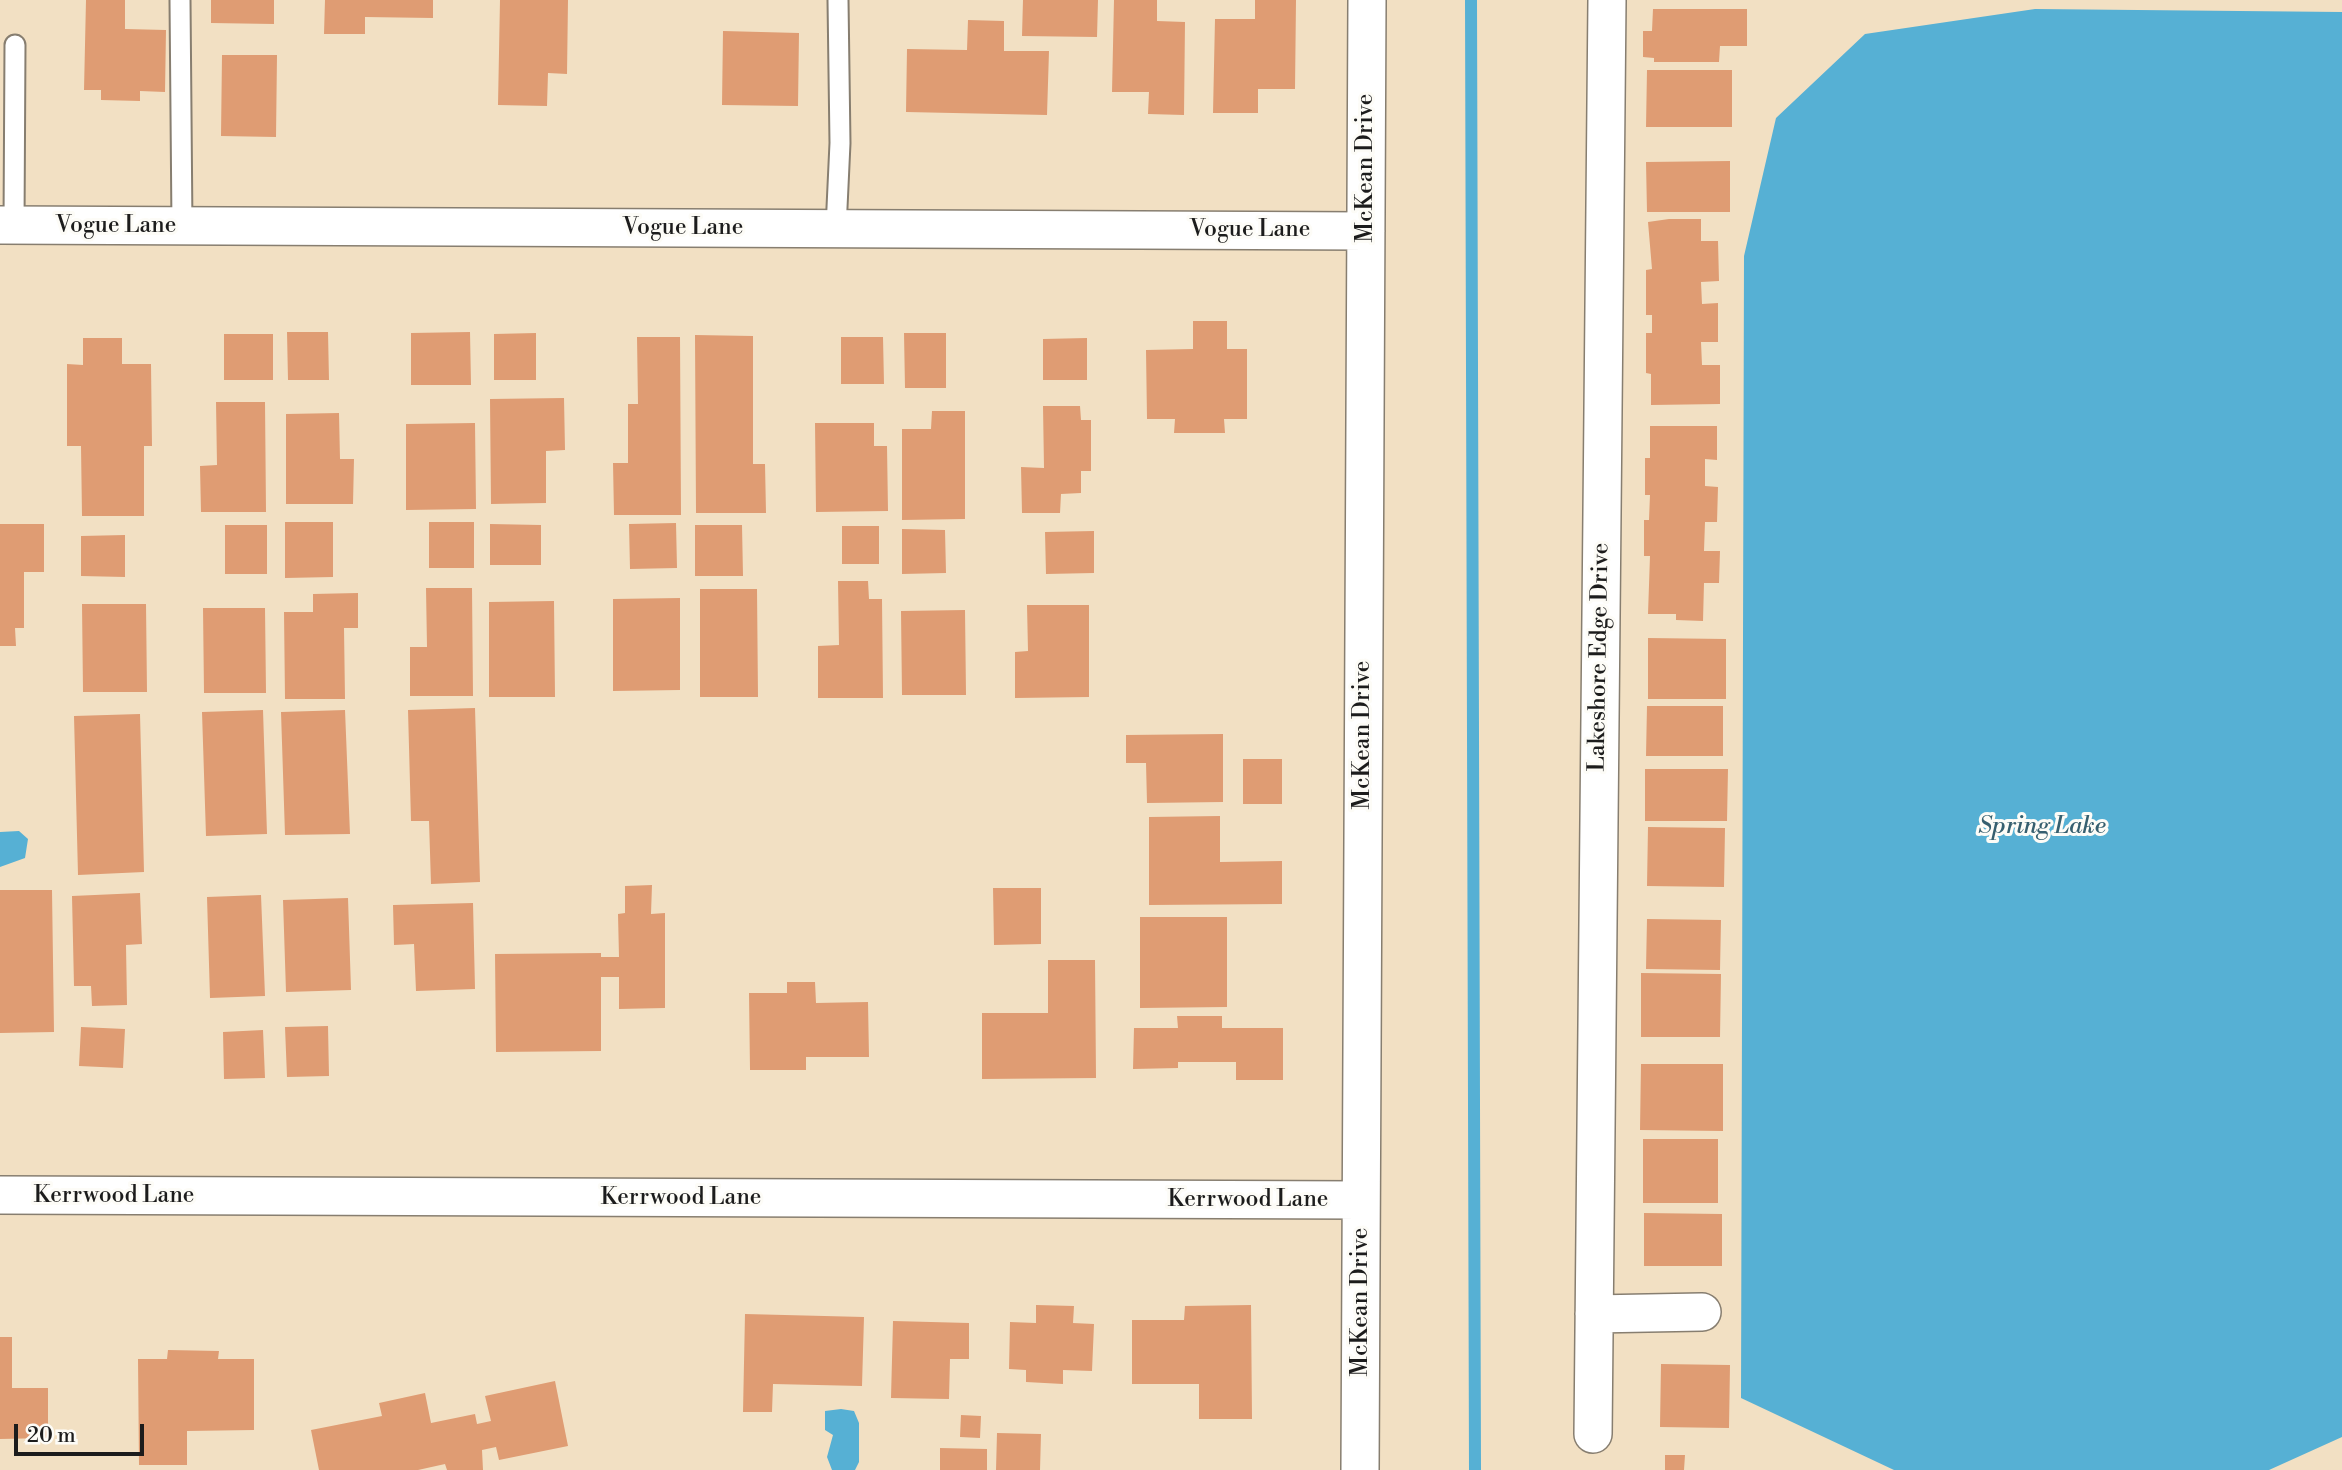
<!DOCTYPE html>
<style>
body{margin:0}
#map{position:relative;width:2342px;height:1470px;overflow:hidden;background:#f2e0c3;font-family:"Libre Bodoni",serif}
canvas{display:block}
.scale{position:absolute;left:14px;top:1424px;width:130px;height:32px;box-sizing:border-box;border:4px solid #1c1c1c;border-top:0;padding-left:9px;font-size:21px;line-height:24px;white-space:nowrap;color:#1c1c1c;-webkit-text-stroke:5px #fdfcf7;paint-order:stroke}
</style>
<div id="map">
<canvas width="2342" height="1470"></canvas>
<div class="scale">20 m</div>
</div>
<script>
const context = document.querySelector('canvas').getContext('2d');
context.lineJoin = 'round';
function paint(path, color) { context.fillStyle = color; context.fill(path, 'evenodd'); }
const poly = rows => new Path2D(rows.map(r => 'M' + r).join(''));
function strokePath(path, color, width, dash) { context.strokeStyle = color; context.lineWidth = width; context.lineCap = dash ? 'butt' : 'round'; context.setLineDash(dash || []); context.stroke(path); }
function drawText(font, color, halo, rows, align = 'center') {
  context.font = font + ' "Libre Bodoni",serif'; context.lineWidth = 6; context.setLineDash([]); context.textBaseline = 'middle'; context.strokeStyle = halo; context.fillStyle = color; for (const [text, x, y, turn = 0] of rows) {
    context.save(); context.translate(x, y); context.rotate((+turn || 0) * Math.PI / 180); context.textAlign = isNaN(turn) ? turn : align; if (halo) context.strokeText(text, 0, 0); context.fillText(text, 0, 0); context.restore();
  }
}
const water = poly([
 [2035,9,2342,12,2342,1437,2269,1470,1894,1470,1741,1398,1744,256,1776,118,1865,34],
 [19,831,28,839,25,858,0,867,0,832],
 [841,1409,854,1411,859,1423,859,1462,855,1470,832,1470,827,1457,833,1435,825,1430,825,1411]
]);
const stream = poly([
 [1471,0,1475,1470]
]);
const building = poly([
 [86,0,125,0,125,29,166,30,165,92,140,91,140,101,101,100,101,90,84,90],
 [211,0,274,0,274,24,211,23],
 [325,0,433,0,433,18,365,17,365,34,324,34],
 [500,0,568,0,567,74,548,73,547,106,498,105],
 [1023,0,1098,0,1097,37,1022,36],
 [1114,0,1157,0,1157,21,1185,22,1184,115,1148,114,1149,92,1112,92],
 [1255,0,1296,0,1295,89,1258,89,1258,113,1213,113,1215,19,1255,19],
 [1653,9,1747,9,1747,46,1720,46,1719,62,1654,62,1654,58,1643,57,1643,31,1652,31],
 [968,20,1004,21,1004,51,1049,51,1047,115,906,112,907,49,967,50],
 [723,31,799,33,798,106,722,105],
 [222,55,277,55,276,137,221,136],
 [1647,70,1732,70,1732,127,1646,127],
 [1730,161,1730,212,1647,212,1646,162],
 [1669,219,1701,219,1701,241,1718,241,1719,281,1701,282,1702,304,1718,303,1718,342,1701,342,1702,365,1720,365,1720,404,1651,405,1651,374,1646,373,1646,333,1652,333,1652,315,1646,315,1646,270,1652,269,1648,222],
 [1193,321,1227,321,1227,349,1247,349,1247,419,1224,419,1225,433,1174,433,1175,419,1147,419,1146,350,1193,349],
 [287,332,328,332,329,380,288,380],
 [470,332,471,385,411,385,411,333],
 [536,333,536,380,494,380,494,334],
 [904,333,946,333,946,388,905,388],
 [224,334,273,334,273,380,224,380],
 [695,335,753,336,753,464,765,464,766,513,696,513],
 [637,337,680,337,681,515,614,515,613,463,628,463,628,404,638,404],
 [841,337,883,337,884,384,841,384],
 [83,338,122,338,122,364,151,364,152,446,144,446,144,516,82,516,81,446,67,446,67,364,83,365],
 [1087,338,1087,380,1043,380,1043,339],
 [564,398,565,450,546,451,546,503,491,504,490,399],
 [216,402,265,402,266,512,201,512,200,466,217,465],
 [1043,406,1080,406,1081,420,1091,420,1091,471,1081,471,1081,493,1061,494,1060,513,1022,513,1021,467,1044,468],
 [932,411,965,411,965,519,902,520,902,429,931,429],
 [339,413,340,459,354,459,353,504,286,504,286,414],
 [475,423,476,509,406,510,406,424],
 [815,423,874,423,874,446,887,446,888,511,816,512],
 [1650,426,1717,426,1717,460,1705,459,1705,486,1718,487,1717,522,1705,522,1704,551,1720,551,1719,583,1704,583,1703,621,1676,620,1676,614,1648,614,1650,556,1644,556,1644,520,1649,520,1650,495,1645,495,1645,458,1650,458],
 [285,522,333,522,333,577,285,578],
 [429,522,474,522,474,568,429,568],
 [676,523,677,568,630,569,629,524],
 [0,524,44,524,44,572,24,572,24,628,15,628,16,646,0,646],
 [490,524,541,525,541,565,490,565],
 [225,525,267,525,267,574,225,574],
 [695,525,742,525,743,576,695,576],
 [842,526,879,526,879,564,842,564],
 [902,529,945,530,946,573,902,574],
 [1094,531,1094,573,1046,574,1045,532],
 [125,535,125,577,81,576,81,536],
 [838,581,868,581,869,599,882,599,883,698,818,698,818,646,839,645],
 [426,588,472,588,473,696,410,696,410,647,427,647],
 [700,589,757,589,758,697,700,697],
 [358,593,358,628,344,628,345,699,285,699,284,612,313,612,313,594],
 [680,598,680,690,613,691,613,599],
 [554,601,555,697,489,697,489,602],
 [82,604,146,604,147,692,83,692],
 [1027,605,1089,605,1089,697,1015,698,1015,652,1028,651],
 [203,608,265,608,266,693,204,693],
 [965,610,966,695,902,695,901,611],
 [1648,638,1726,639,1726,699,1648,699],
 [1647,706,1723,706,1723,756,1646,756],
 [475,708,480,882,431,884,429,821,411,821,408,710],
 [263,710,267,834,206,836,202,712],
 [345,710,350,834,285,835,281,712],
 [140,714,144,872,78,875,74,716],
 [1223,734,1223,802,1147,803,1146,763,1126,763,1126,735],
 [1243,759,1282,759,1282,804,1243,804],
 [1645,769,1728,769,1727,821,1645,821],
 [1220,816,1220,862,1282,861,1282,904,1149,905,1149,817],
 [1648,827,1725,828,1724,887,1647,886],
 [652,885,651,914,665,913,665,1008,619,1009,619,977,601,977,601,1051,496,1052,495,954,601,953,601,957,619,957,618,914,625,913,625,886],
 [993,888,1041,888,1041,944,994,945],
 [0,890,52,890,54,1032,0,1033],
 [140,893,142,944,126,945,127,1005,92,1006,91,986,74,986,72,896],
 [261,895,265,996,210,998,207,897],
 [348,898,351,990,286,992,283,900],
 [473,903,475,989,416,991,414,944,394,945,393,905],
 [1140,917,1227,917,1227,1007,1140,1008],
 [1647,919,1721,920,1720,970,1646,969],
 [1048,960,1095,960,1096,1078,982,1079,982,1013,1048,1013],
 [1641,973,1721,974,1720,1037,1641,1037],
 [787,982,815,982,816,1003,868,1002,869,1057,806,1057,806,1070,750,1070,749,993,787,993],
 [1177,1016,1222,1016,1222,1028,1283,1028,1283,1080,1236,1080,1236,1062,1178,1062,1178,1068,1133,1069,1134,1028,1178,1028],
 [328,1026,329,1076,287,1077,285,1027],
 [81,1027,125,1029,123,1068,79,1066],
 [263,1030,265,1078,224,1079,223,1032],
 [1641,1064,1723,1064,1723,1131,1640,1130],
 [1643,1139,1718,1139,1718,1203,1643,1203],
 [1644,1213,1722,1214,1722,1266,1644,1266],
 [1036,1305,1074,1306,1073,1323,1094,1324,1092,1371,1063,1370,1063,1384,1026,1382,1026,1370,1009,1369,1010,1322,1036,1323],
 [1251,1305,1252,1419,1199,1419,1199,1384,1132,1384,1132,1320,1184,1320,1185,1306],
 [745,1314,864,1317,862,1386,773,1384,772,1412,743,1412],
 [893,1321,969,1323,969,1359,950,1359,949,1399,891,1398],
 [0,1337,12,1337,12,1388,48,1388,48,1438,0,1439],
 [168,1350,219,1351,218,1359,254,1359,254,1430,187,1431,187,1465,139,1465,138,1359,167,1359],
 [1661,1364,1730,1365,1729,1428,1660,1427],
 [555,1381,568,1446,499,1460,496,1447,482,1450,483,1470,447,1470,445,1464,418,1470,319,1470,311,1430,382,1416,379,1403,425,1393,431,1423,475,1414,477,1424,491,1421,485,1396],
 [961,1415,981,1416,980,1438,960,1437],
 [997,1433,1041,1434,1040,1470,996,1470],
 [940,1448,987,1449,987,1470,940,1470],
 [1665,1455,1685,1455,1684,1470,1665,1470]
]);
const service = poly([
 [180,0,182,226],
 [14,225,15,45],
 [836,229,840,143,838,0]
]);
const minor = poly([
 [0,225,1366,231],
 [0,1195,1361,1200],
 [1594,1314,1702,1312],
 [1593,1434,1607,0],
 [1360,1470,1367,0]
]);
const streetNames = [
 ["McKean Drive",1366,168,-90],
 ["Vogue Lane",116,226],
 ["Vogue Lane",683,228],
 ["Vogue Lane",1250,230],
 ["Lakeshore Edge Drive",1600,657,-89],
 ["McKean Drive",1363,735,-90],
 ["Kerrwood Lane",114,1196],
 ["Kerrwood Lane",681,1198],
 ["Kerrwood Lane",1248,1200],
 ["McKean Drive",1361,1302,-90]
];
const waterNames = [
 ["Spring Lake",2042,827]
];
paint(water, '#56b0d4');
strokePath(stream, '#56b0d4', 12);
paint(building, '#df9c73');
strokePath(service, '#877e70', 23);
strokePath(minor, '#877e70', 40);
strokePath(service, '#fff', 19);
strokePath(minor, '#fff', 37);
drawText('23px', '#1c1c1c', '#fdfcf7', streetNames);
drawText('italic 24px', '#365f6f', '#fdfcf7', waterNames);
</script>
